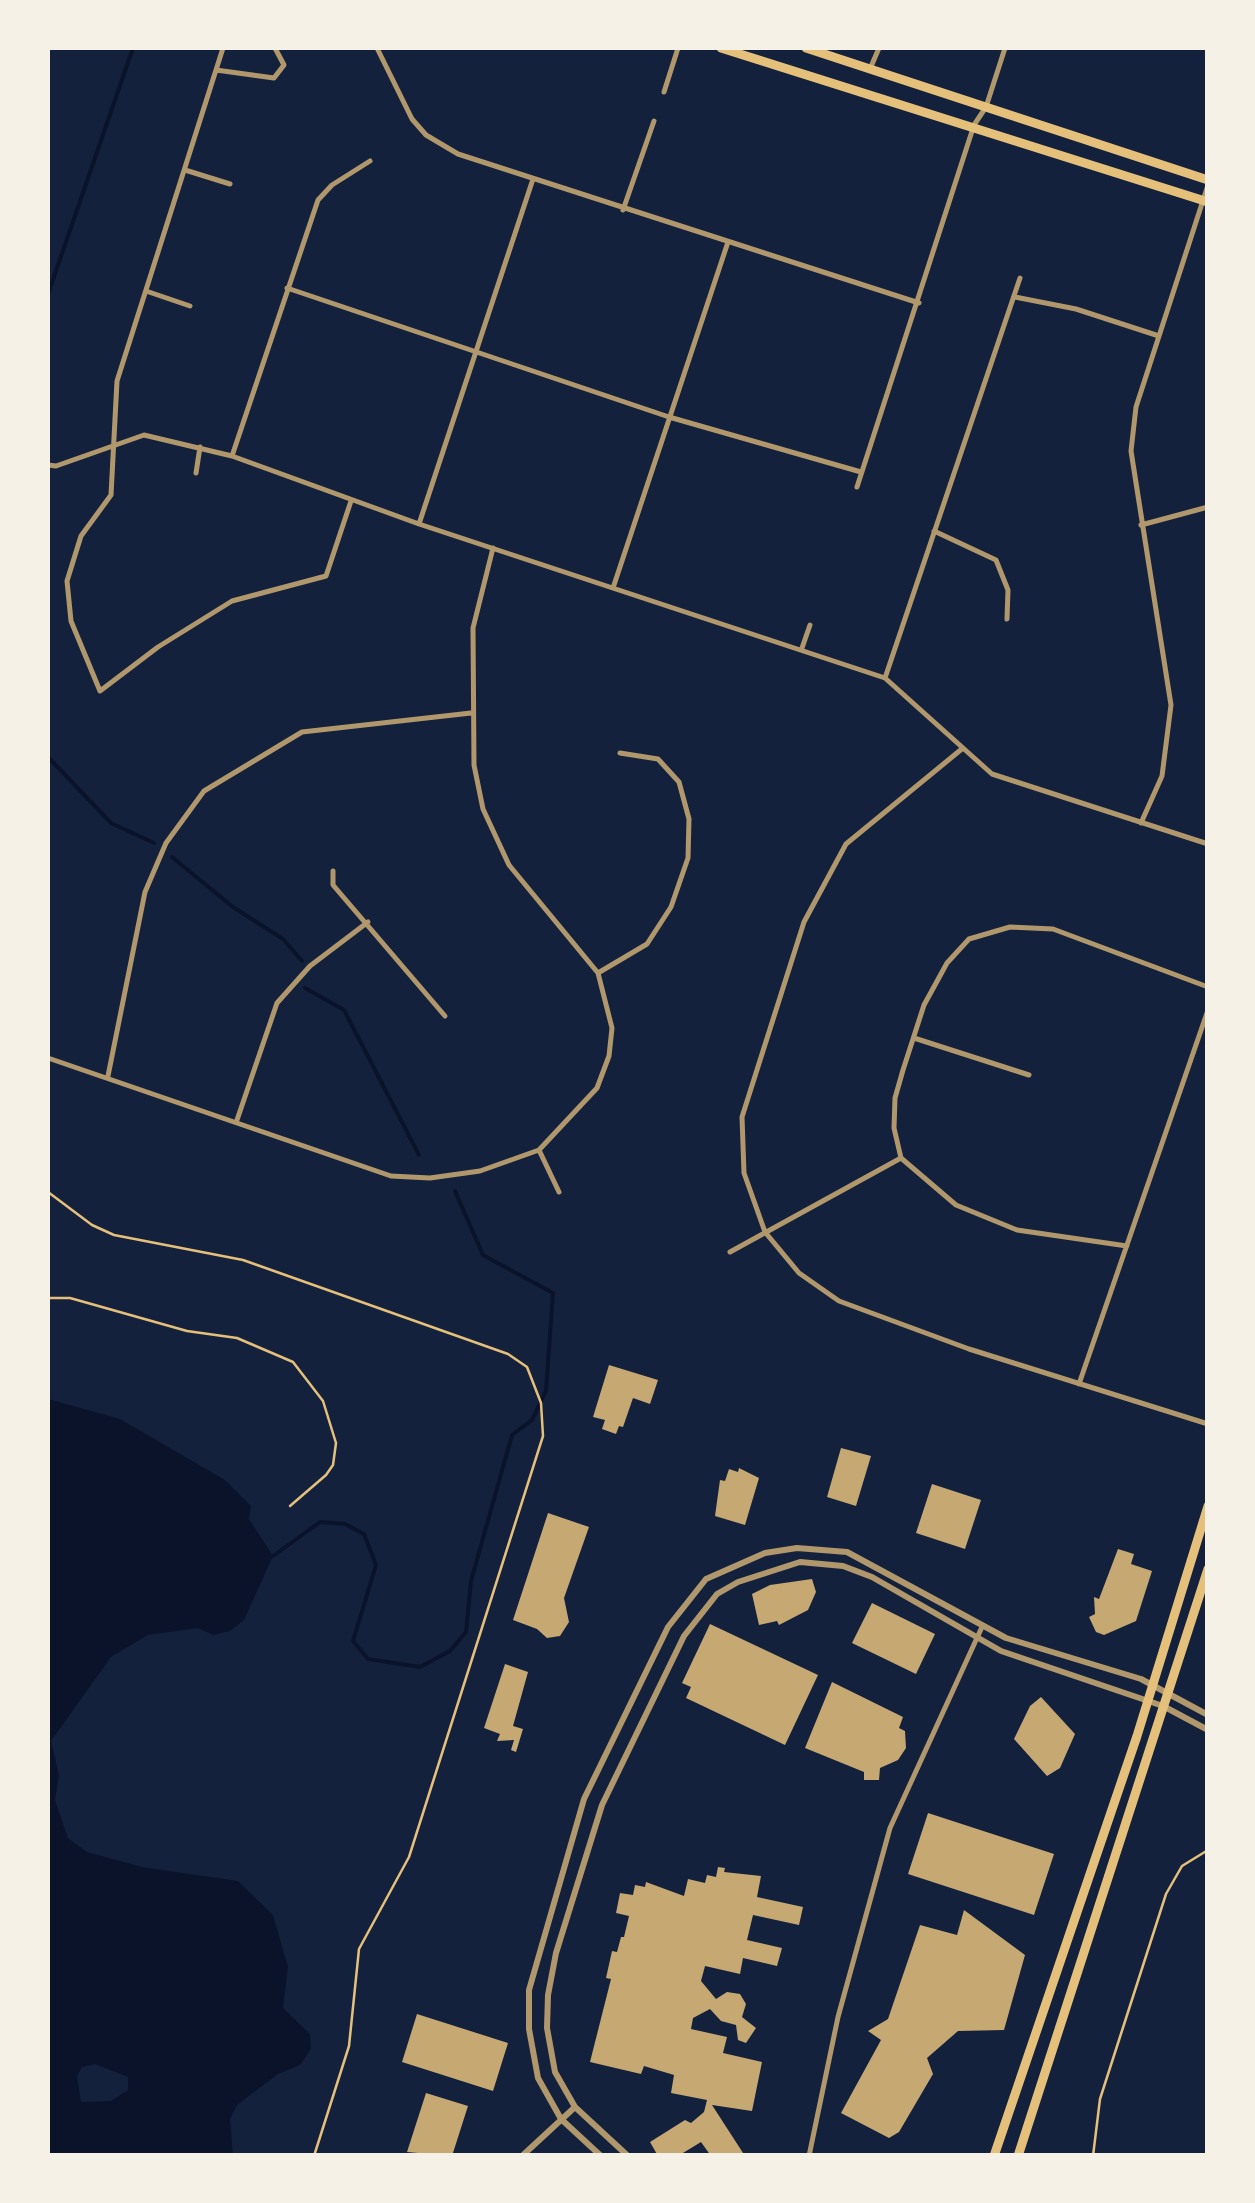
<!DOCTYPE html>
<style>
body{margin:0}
#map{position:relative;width:1255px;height:2203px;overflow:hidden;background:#14213d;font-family:Merriweather,serif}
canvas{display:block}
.frame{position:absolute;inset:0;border:50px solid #f6f1e7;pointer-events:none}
</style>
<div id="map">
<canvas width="1255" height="2203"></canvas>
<div class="frame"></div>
</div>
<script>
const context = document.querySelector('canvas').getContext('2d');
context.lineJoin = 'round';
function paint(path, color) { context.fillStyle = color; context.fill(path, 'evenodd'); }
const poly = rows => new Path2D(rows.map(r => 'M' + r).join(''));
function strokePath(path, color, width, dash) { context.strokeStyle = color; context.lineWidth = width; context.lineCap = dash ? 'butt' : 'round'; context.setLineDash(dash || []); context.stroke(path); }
const water = poly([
 [48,1399,120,1419,225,1480,251,1506,249,1519,273,1556,244,1620,230,1631,213,1635,198,1628,148,1635,111,1657,51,1741,59,1775,55,1800,68,1838,87,1852,142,1867,238,1881,273,1915,288,1967,283,2008,310,2034,311,2049,300,2065,278,2074,237,2105,230,2119,233,2155,48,2155],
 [95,2064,128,2077,128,2090,111,2101,81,2102,77,2076,82,2067]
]);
const stream = poly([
 [48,294,133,48],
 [48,757,111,823,154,843],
 [172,857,233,907,283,939,302,961],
 [305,988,344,1010,419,1155],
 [273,1556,320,1522,345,1524,364,1534,376,1565,353,1641,368,1659,420,1667,450,1651,466,1632,471,1581,512,1435,532,1420,546,1391,553,1293,483,1255,455,1191]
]);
const building = poly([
 [609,1365,658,1380,650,1404,633,1398,623,1427,619,1426,616,1434,602,1429,605,1420,593,1417],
 [841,1448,871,1456,856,1506,827,1497],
 [739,1468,759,1478,745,1525,715,1516,720,1480,725,1481,729,1469,738,1472],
 [932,1484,981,1500,965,1549,916,1533],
 [548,1513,589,1527,564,1598,569,1622,560,1636,547,1638,537,1629,513,1620],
 [1118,1549,1134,1554,1131,1564,1152,1571,1136,1621,1104,1635,1096,1632,1089,1617,1095,1614,1094,1597,1099,1599],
 [812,1579,816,1592,808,1610,779,1625,777,1621,759,1625,752,1594,770,1585],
 [872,1603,935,1634,916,1674,852,1643],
 [710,1624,818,1675,785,1745,686,1698,691,1687,682,1683],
 [505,1664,528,1672,513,1726,523,1729,516,1752,511,1750,514,1740,497,1741,500,1734,484,1728],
 [832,1682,903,1717,899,1728,905,1731,906,1748,898,1760,880,1768,879,1780,864,1780,864,1772,805,1748],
 [1041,1697,1075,1734,1060,1768,1047,1776,1014,1739,1030,1706],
 [928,1813,1054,1854,1034,1915,908,1874],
 [718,1867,725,1868,724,1872,761,1876,757,1897,803,1907,799,1925,753,1915,747,1940,782,1948,777,1966,743,1958,740,1974,705,1966,701,1981,716,1999,727,1992,740,1994,746,2004,742,2017,756,2028,746,2043,738,2040,736,2025,721,2021,710,2009,693,2018,691,2029,727,2037,723,2053,762,2062,752,2111,712,2105,745,2156,711,2156,701,2142,678,2156,658,2156,650,2142,685,2120,691,2123,704,2112,707,2100,671,2093,674,2075,644,2066,641,2074,590,2062,611,1979,606,1978,612,1951,617,1952,621,1937,624,1937,629,1916,616,1913,620,1893,633,1895,635,1885,645,1887,646,1882,684,1896,688,1879,705,1883,707,1875,716,1877],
 [964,1910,1025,1955,1004,2030,958,2031,927,2058,933,2074,899,2132,889,2138,841,2113,881,2040,868,2031,888,2019,920,1925,957,1935],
 [417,2014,508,2043,493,2091,402,2062],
 [426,2093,468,2106,452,2156,407,2152]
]);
const path = poly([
 [48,1192,92,1225,114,1235,243,1260,508,1354,527,1367,541,1403,543,1436,409,1857,359,1949,349,2046,314,2156],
 [48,1298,70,1298,187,1331,237,1338,293,1362,323,1401,336,1443,333,1465,326,1475,290,1506],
 [1093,2156,1100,2099,1166,1894,1182,1866,1208,1850]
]);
const minor = poly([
 [223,48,117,381,111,495,81,536,67,581,71,621,100,691,158,647,232,601,326,576,351,501],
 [377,48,412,119,426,135,458,154,919,303],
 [870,69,879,48],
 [216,70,274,78,284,65,275,48],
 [664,92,678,48],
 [185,170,230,184],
 [623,210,654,121],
 [287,288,669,417,861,472],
 [146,291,190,306],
 [1015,297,1076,309,1159,336],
 [232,456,318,200,332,185,370,161],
 [48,465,56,466,144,435,232,456,419,524,885,678,992,774,1208,844],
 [196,473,200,447],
 [857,487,974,125,986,107,1005,48],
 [419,524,533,179],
 [1141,525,1208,507],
 [934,531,996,560,1008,590,1007,619],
 [614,585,728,242],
 [802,648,810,625],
 [885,678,1020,278],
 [963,748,846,844,804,922,742,1117,744,1173,765,1232,799,1273,839,1301,969,1349,1208,1424],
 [1141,823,1162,776,1171,705,1131,451,1136,407,1208,185],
 [333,871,333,885,445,1016],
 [598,973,647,944,671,907,688,858,689,819,679,782,658,759,620,753],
 [914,1038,1029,1075],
 [48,1058,391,1176,430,1178,480,1171,539,1150,597,1088,609,1056,612,1028,598,973,509,865,483,809,474,765,473,628,493,548],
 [108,1076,145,892,166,843,204,791,302,732,471,713],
 [237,1120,277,1003,310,966,368,922],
 [539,1150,559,1192],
 [1127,1246,1017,1230,956,1205,901,1158,894,1128,895,1098,903,1070,924,1005,947,963,969,939,1010,927,1053,929,1208,987],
 [730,1252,901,1158],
 [1079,1384,1208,1010],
 [809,2156,838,2017,890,1828,982,1627]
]);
const tertiary = poly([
 [522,2156,575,2107],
 [601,2156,561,2119,538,2078,529,2029,529,1990,584,1799,668,1627,706,1579,765,1553,797,1548,847,1552,1006,1638,1141,1679,1208,1715],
 [628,2156,575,2107,555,2072,547,2028,548,1995,556,1953,602,1805,684,1636,717,1594,738,1582,800,1562,843,1566,872,1577,1001,1651,1163,1706,1208,1730]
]);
const primary = poly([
 [721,48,1208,202],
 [806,48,1208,180],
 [994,2156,1137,1736,1208,1506],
 [1018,2156,1208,1569]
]);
paint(water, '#0b132b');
strokePath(stream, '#0b132b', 4);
paint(building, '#c6a872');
strokePath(path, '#e5c07b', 2.5);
strokePath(minor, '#b1986c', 5);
strokePath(tertiary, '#b1986c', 6);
strokePath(primary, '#e5c07b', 9);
</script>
